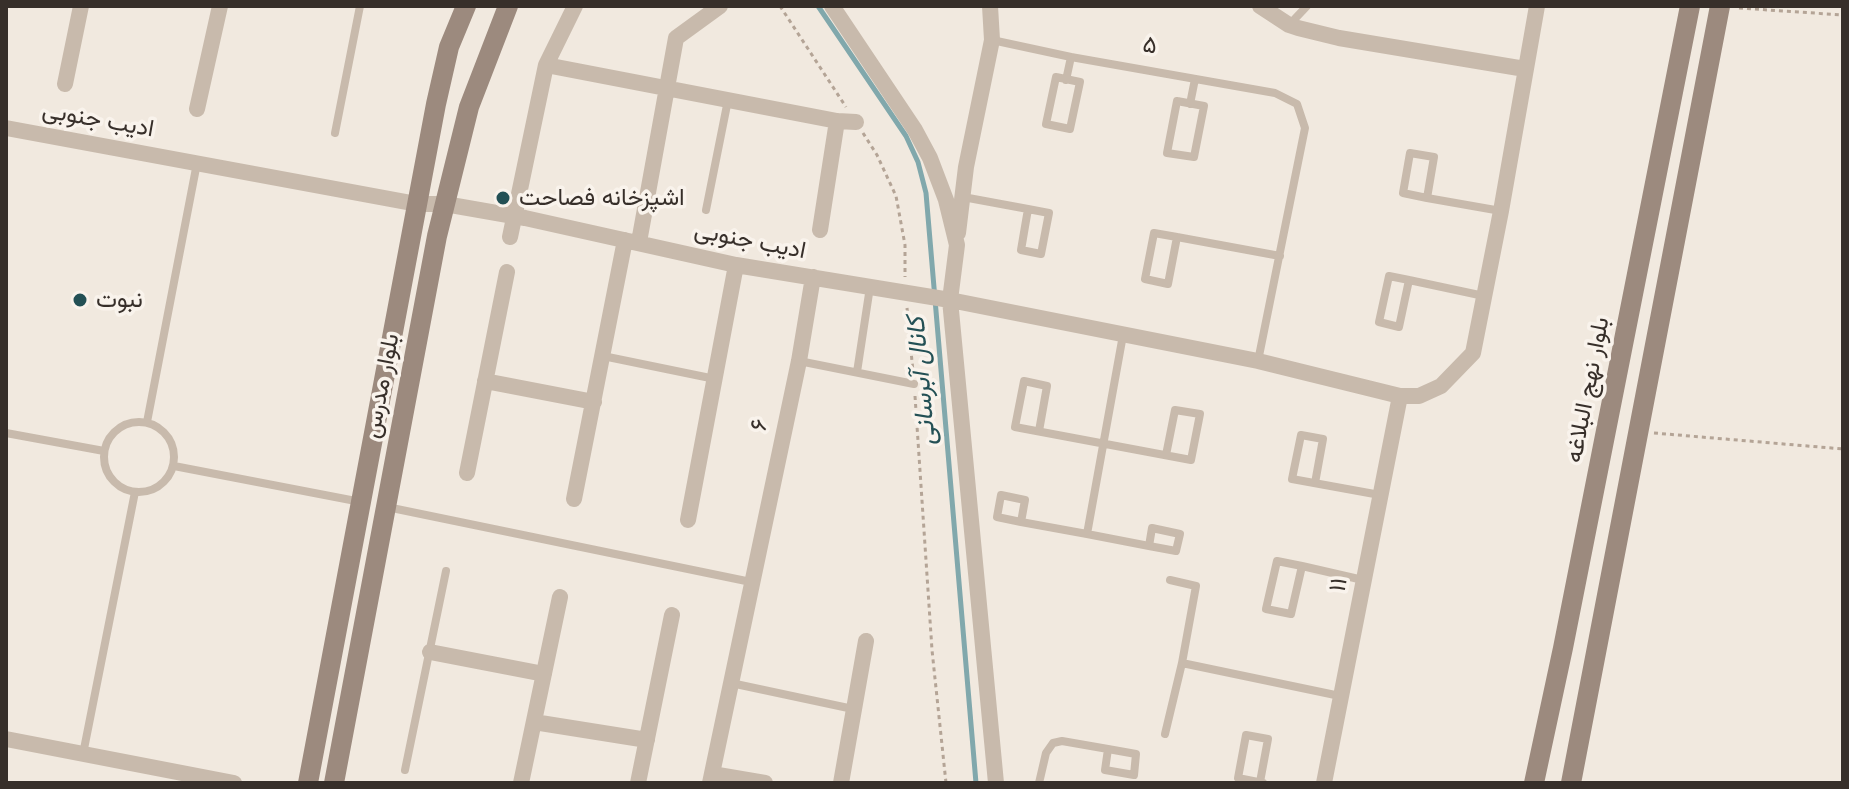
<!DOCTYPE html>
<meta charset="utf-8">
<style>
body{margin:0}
#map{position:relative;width:1849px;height:789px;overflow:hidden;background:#f1e9df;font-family:"Fira Sans",sans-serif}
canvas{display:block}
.frame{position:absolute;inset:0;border:8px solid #372f2a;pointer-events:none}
</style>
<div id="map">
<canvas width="1849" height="789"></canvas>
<div class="frame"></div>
</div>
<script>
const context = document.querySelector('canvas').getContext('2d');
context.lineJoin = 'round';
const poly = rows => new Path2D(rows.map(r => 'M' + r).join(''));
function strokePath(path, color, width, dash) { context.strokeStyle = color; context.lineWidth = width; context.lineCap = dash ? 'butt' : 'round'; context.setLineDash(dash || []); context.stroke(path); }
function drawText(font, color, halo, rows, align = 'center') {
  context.font = font + ' "Fira Sans",Vazirmatn,sans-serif'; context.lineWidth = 7; context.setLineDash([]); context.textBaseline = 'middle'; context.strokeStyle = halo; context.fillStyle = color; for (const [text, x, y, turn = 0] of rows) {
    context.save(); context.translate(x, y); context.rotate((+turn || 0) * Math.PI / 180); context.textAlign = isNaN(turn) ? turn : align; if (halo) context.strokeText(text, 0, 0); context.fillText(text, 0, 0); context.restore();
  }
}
const stream = poly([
 [818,6,906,136,918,162,926,193,976,783]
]);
const path = poly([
 [780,6,846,107],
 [1739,8,1843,15],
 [863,133,877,155,896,196,905,245,905,277],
 [907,308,913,372],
 [915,396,932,650,946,783],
 [1654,433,1843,449]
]);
const lane = poly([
 [1289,25,1307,6],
 [992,40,1071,57,1275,93,1297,104,1305,128,1258,361],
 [1056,77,1080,82,1070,129,1046,124,1056,77],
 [1066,80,1071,57],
 [1177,101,1204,106,1194,157,1167,153,1177,101],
 [1190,104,1195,79],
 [335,133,360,6],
 [963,197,1028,209,1021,250,1041,254,1049,213,1028,209],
 [1427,198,1434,157,1410,153,1403,193,1427,198,1501,211],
 [706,210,728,100],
 [1177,237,1168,284,1145,279,1154,233,1177,237,1280,256],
 [1409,280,1399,327,1379,322,1389,276,1409,280,1484,296],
 [603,356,715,379],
 [799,361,914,384],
 [857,372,870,287],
 [147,422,197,163],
 '104 457a35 35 0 1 1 70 0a35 35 0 1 1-70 0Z',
 [1039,431,1047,386,1024,381,1015,427,1191,460,1200,414,1175,410,1166,455],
 [6,433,104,451],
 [174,466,361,502],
 [1315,483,1323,439,1301,435,1292,479,1380,495],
 [387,507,751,582],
 [1021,522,1025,500,1001,495,997,517,1021,522,1087,534,1149,546,1176,551,1180,534,1152,528,1149,546],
 [1087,534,1123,335],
 [1302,566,1291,614,1266,609,1277,561,1302,566,1363,580],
 [1182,663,1340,696],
 [731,683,853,709],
 [1165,734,1182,663,1196,586,1170,580],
 [83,754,135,492],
 [405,770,446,571],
 [1260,782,1268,739,1246,735,1238,778,1263,783],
 [1039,783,1046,753,1053,743,1062,741,1108,749,1136,754,1134,775,1105,770,1108,749]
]);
const street = poly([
 [575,6,546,65,837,121,856,122],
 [832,6,915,130,930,158,946,200,957,245,950,300,996,783],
 [1260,6,1289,25,1298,28,1339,38,1525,69],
 [65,84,81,6],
 [197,109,220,6],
 [6,128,417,204,445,204,525,218,736,265,950,300,1258,361,1400,396,1419,396,1441,386,1473,353,1501,211,1537,6],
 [820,230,837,121],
 [958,233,966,167,992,40,990,6],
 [510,237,546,65],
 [639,242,676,38,720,6],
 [485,381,594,402],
 [467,473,507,272],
 [574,499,625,240],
 [688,520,736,265],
 [430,652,544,674],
 [534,722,647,740],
 [6,739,234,783],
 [712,774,765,783],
 [521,783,560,597],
 [638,783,672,615],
 [710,783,799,361,813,277],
 [841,783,866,641],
 [1324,783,1400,396]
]);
const secondary = poly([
 [308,783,436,104,449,47,466,6],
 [334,783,437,236,469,107,508,6],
 [1534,783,1563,648,1690,6],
 [1571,783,1720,6]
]);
const markers = [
 [503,198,8,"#235055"],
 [80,300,8,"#235055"]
];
const streetNames = [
 ["۵",1150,46,10],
 ["ادیب جنوبی",98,120,10],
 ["ادیب جنوبی",750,241,11],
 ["بلوار مدرس",382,386,-79],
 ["بلوار نهج البلاغه",1588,390,-79],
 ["۶",760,425,-78],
 ["۱۱",1339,585,-79]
];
const poiNames = [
 ["اشپزخانه فصاحت",519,198],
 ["نبوت",96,300]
];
const waterNames = [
 ["کانال آبرسانی",922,381,-95]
];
strokePath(stream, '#81a8ac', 5);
strokePath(path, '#b4a496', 3, [4, 4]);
strokePath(lane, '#c8baac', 8);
strokePath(street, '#c8baac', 16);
strokePath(secondary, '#9c8a7e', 20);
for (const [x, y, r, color] of markers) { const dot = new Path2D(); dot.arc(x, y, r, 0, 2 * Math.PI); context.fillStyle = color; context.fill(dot); strokePath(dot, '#f9f3ec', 3); }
drawText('24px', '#372f2a', '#f9f3ec', streetNames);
drawText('24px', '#372f2a', '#f9f3ec', poiNames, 'left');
drawText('italic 26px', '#235055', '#f9f3ec', waterNames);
</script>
